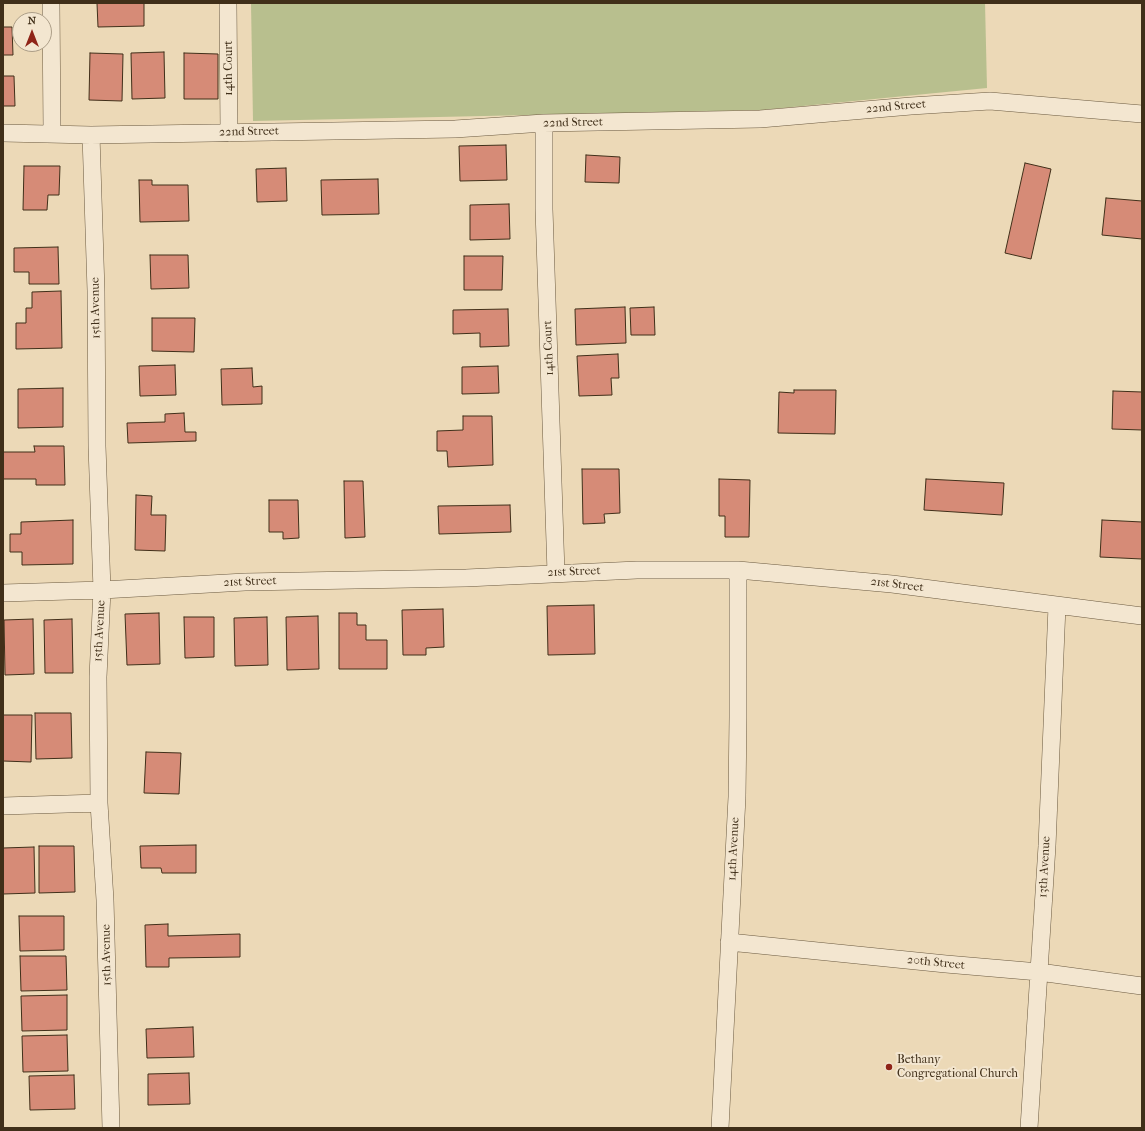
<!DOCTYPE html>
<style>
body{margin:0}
#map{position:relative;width:1145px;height:1131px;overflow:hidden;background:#ecd9b7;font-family:"IM FELL French Canon",serif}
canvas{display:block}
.frame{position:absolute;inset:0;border:4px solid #402f19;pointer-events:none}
.north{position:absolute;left:12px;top:12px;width:40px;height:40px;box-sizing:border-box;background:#f3e6d0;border:1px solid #ab9d87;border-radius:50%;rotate:0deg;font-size:11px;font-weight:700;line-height:16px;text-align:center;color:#402f19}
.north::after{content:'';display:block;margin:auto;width:14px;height:18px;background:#8f2418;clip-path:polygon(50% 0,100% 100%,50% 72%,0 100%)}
</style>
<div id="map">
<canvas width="1145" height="1131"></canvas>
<div class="frame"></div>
<div class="north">N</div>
</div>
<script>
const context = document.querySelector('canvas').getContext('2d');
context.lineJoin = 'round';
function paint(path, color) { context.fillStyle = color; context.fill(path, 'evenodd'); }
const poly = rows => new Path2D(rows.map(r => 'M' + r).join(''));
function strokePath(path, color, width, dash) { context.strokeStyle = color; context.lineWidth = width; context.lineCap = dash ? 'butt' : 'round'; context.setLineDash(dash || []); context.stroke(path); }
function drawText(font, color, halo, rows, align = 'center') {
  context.font = font + ' "IM FELL French Canon",serif'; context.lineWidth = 4; context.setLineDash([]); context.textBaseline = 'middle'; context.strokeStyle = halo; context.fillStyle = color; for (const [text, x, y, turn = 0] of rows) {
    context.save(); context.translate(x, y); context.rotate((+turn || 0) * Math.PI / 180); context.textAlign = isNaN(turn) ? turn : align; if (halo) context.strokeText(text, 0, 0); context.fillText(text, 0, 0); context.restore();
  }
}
const green = poly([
 [251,3,985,3,987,88,762,110,253,121]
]);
const building = poly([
 [97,3,144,3,144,26,98,27,97,3],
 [3,27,12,27,13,55,3,55,3,27],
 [164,52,165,98,132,99,131,53,164,52],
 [90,53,123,54,122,101,89,100,90,53],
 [184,53,218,54,218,99,184,99,184,53],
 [3,76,14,76,15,106,3,106,3,76],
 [506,145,507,180,460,181,459,146,506,145],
 [586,155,620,157,619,183,585,182,586,155],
 [1025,163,1051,169,1031,259,1005,253,1025,163],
 [24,166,60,166,59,195,48,195,47,210,23,210,24,166],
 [286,168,287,201,257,202,256,169,286,168],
 [378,179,379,214,322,215,321,180,378,179],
 [139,180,152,180,152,185,188,185,189,221,140,222,139,180],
 [1106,198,1142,201,1142,239,1102,235,1106,198],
 [509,204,510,239,470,240,470,205,509,204],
 [58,247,59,284,29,284,29,272,14,272,14,248,58,247],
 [150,255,188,255,189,288,151,289,150,255],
 [464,256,503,256,502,290,464,290,464,256],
 [61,291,62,348,16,349,16,323,26,323,26,308,32,308,32,292,61,291],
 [625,307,626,343,576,345,575,309,625,307],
 [654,307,655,335,631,335,630,308,654,307],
 [508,309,509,346,480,347,480,333,453,334,453,310,508,309],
 [152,318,195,318,194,352,152,351,152,318],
 [618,354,619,378,611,378,612,395,579,396,577,356,618,354],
 [175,365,176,395,140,396,139,366,175,365],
 [498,366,499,393,462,394,462,367,498,366],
 [252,368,253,387,262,386,262,404,222,405,221,369,252,368],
 [63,388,63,427,18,428,18,389,63,388],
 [794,390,836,390,835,434,778,433,779,392,794,393,794,390],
 [1113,391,1142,392,1142,430,1112,429,1113,391],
 [184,413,185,432,196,432,196,441,128,443,127,423,165,422,165,414,184,413],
 [463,416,492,416,493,465,448,467,447,451,437,451,437,431,463,430,463,416],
 [34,446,64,446,65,485,36,485,36,479,3,479,3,452,35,452,34,446],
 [582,469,619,469,620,513,604,514,605,523,583,524,582,469],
 [719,479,750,480,749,537,725,537,725,516,719,516,719,479],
 [926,479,1004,483,1002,515,924,510,926,479],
 [344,481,363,481,365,537,345,538,344,481],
 [136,495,152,496,151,515,166,515,165,551,135,550,136,495],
 [269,500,298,500,299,538,283,539,283,532,269,532,269,500],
 [510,505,511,532,439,534,438,506,510,505],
 [73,520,73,564,22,565,22,552,10,552,10,534,21,534,21,522,73,520],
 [1102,520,1142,522,1142,559,1100,557,1102,520],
 [594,605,595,654,548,655,547,606,594,605],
 [443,609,444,647,426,648,426,655,403,655,402,610,443,609],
 [159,613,160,664,127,665,125,614,159,613],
 [339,613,357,613,357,625,366,625,366,640,387,640,387,669,339,669,339,613],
 [318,616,319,669,287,670,286,617,318,616],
 [184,617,214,617,214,657,185,658,184,617],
 [267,617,268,665,235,666,234,618,267,617],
 [33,619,34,674,5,675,4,620,33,619],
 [72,619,73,673,45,673,44,620,72,619],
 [35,713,71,713,72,758,36,759,35,713],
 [3,715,32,715,31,762,3,761,3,715],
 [146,752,181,753,179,794,144,793,146,752],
 [196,845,196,873,162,873,161,868,141,868,140,846,196,845],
 [39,846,74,846,75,892,39,893,39,846],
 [34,847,35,893,3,894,3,848,34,847],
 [19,916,64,916,64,950,20,951,19,916],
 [168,924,168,936,240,934,240,957,169,958,169,967,146,967,145,925,168,924],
 [20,956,66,956,67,990,21,991,20,956],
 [67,995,67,1030,22,1031,21,996,67,995],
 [193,1027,194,1057,147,1058,146,1029,193,1027],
 [67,1035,68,1071,23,1072,22,1036,67,1035],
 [189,1073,190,1104,148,1105,148,1074,189,1073],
 [74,1075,75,1109,30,1110,29,1076,74,1075]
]);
const street = poly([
 [51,3,52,133],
 [228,3,229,133],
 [544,123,544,209,556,573],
 [3,133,91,135,455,129,544,123,760,119,911,106,990,101,1142,114],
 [91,135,96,291,97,446,102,590,98,677,99,803,105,900,111,1128],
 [3,593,102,590,245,582,466,578,637,570,738,570,892,584,1142,616],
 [3,806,99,803],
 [729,942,946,964,1039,972,1142,986],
 [720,1128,737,797,738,717,738,570],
 [1029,1128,1047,846,1057,606]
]);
const markers = [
 [889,1067,4,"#8f2418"]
];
const streetNames = [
 ["14th Court",229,68,-90],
 ["22nd Street",896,107,-5],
 ["22nd Street",573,123,-1],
 ["22nd Street",249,132,-1],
 ["15th Avenue",96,308,-91],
 ["14th Court",549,348,-92],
 ["21st Street",574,572,-2],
 ["21st Street",250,582,-2],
 ["21st Street",897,585,7],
 ["15th Avenue",100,631,-87],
 ["14th Avenue",734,849,-87],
 ["13th Avenue",1045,867,-87],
 ["15th Avenue",107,955,-91],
 ["20th Street",936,963,6]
];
const poiNames = [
 ["Bethany",897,1060],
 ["Congregational Church",897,1074]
];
paint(green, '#b8bf8e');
paint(building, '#d68b77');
strokePath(building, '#402f19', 1);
strokePath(street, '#6b5a40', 18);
strokePath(street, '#f3e6d0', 17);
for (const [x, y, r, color] of markers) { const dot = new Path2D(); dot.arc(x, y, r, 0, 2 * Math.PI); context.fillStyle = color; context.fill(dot); strokePath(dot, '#f3e6d0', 1.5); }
drawText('12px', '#402f19', '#f3e6d0', streetNames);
drawText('12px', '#402f19', '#f3e6d0', poiNames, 'left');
</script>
